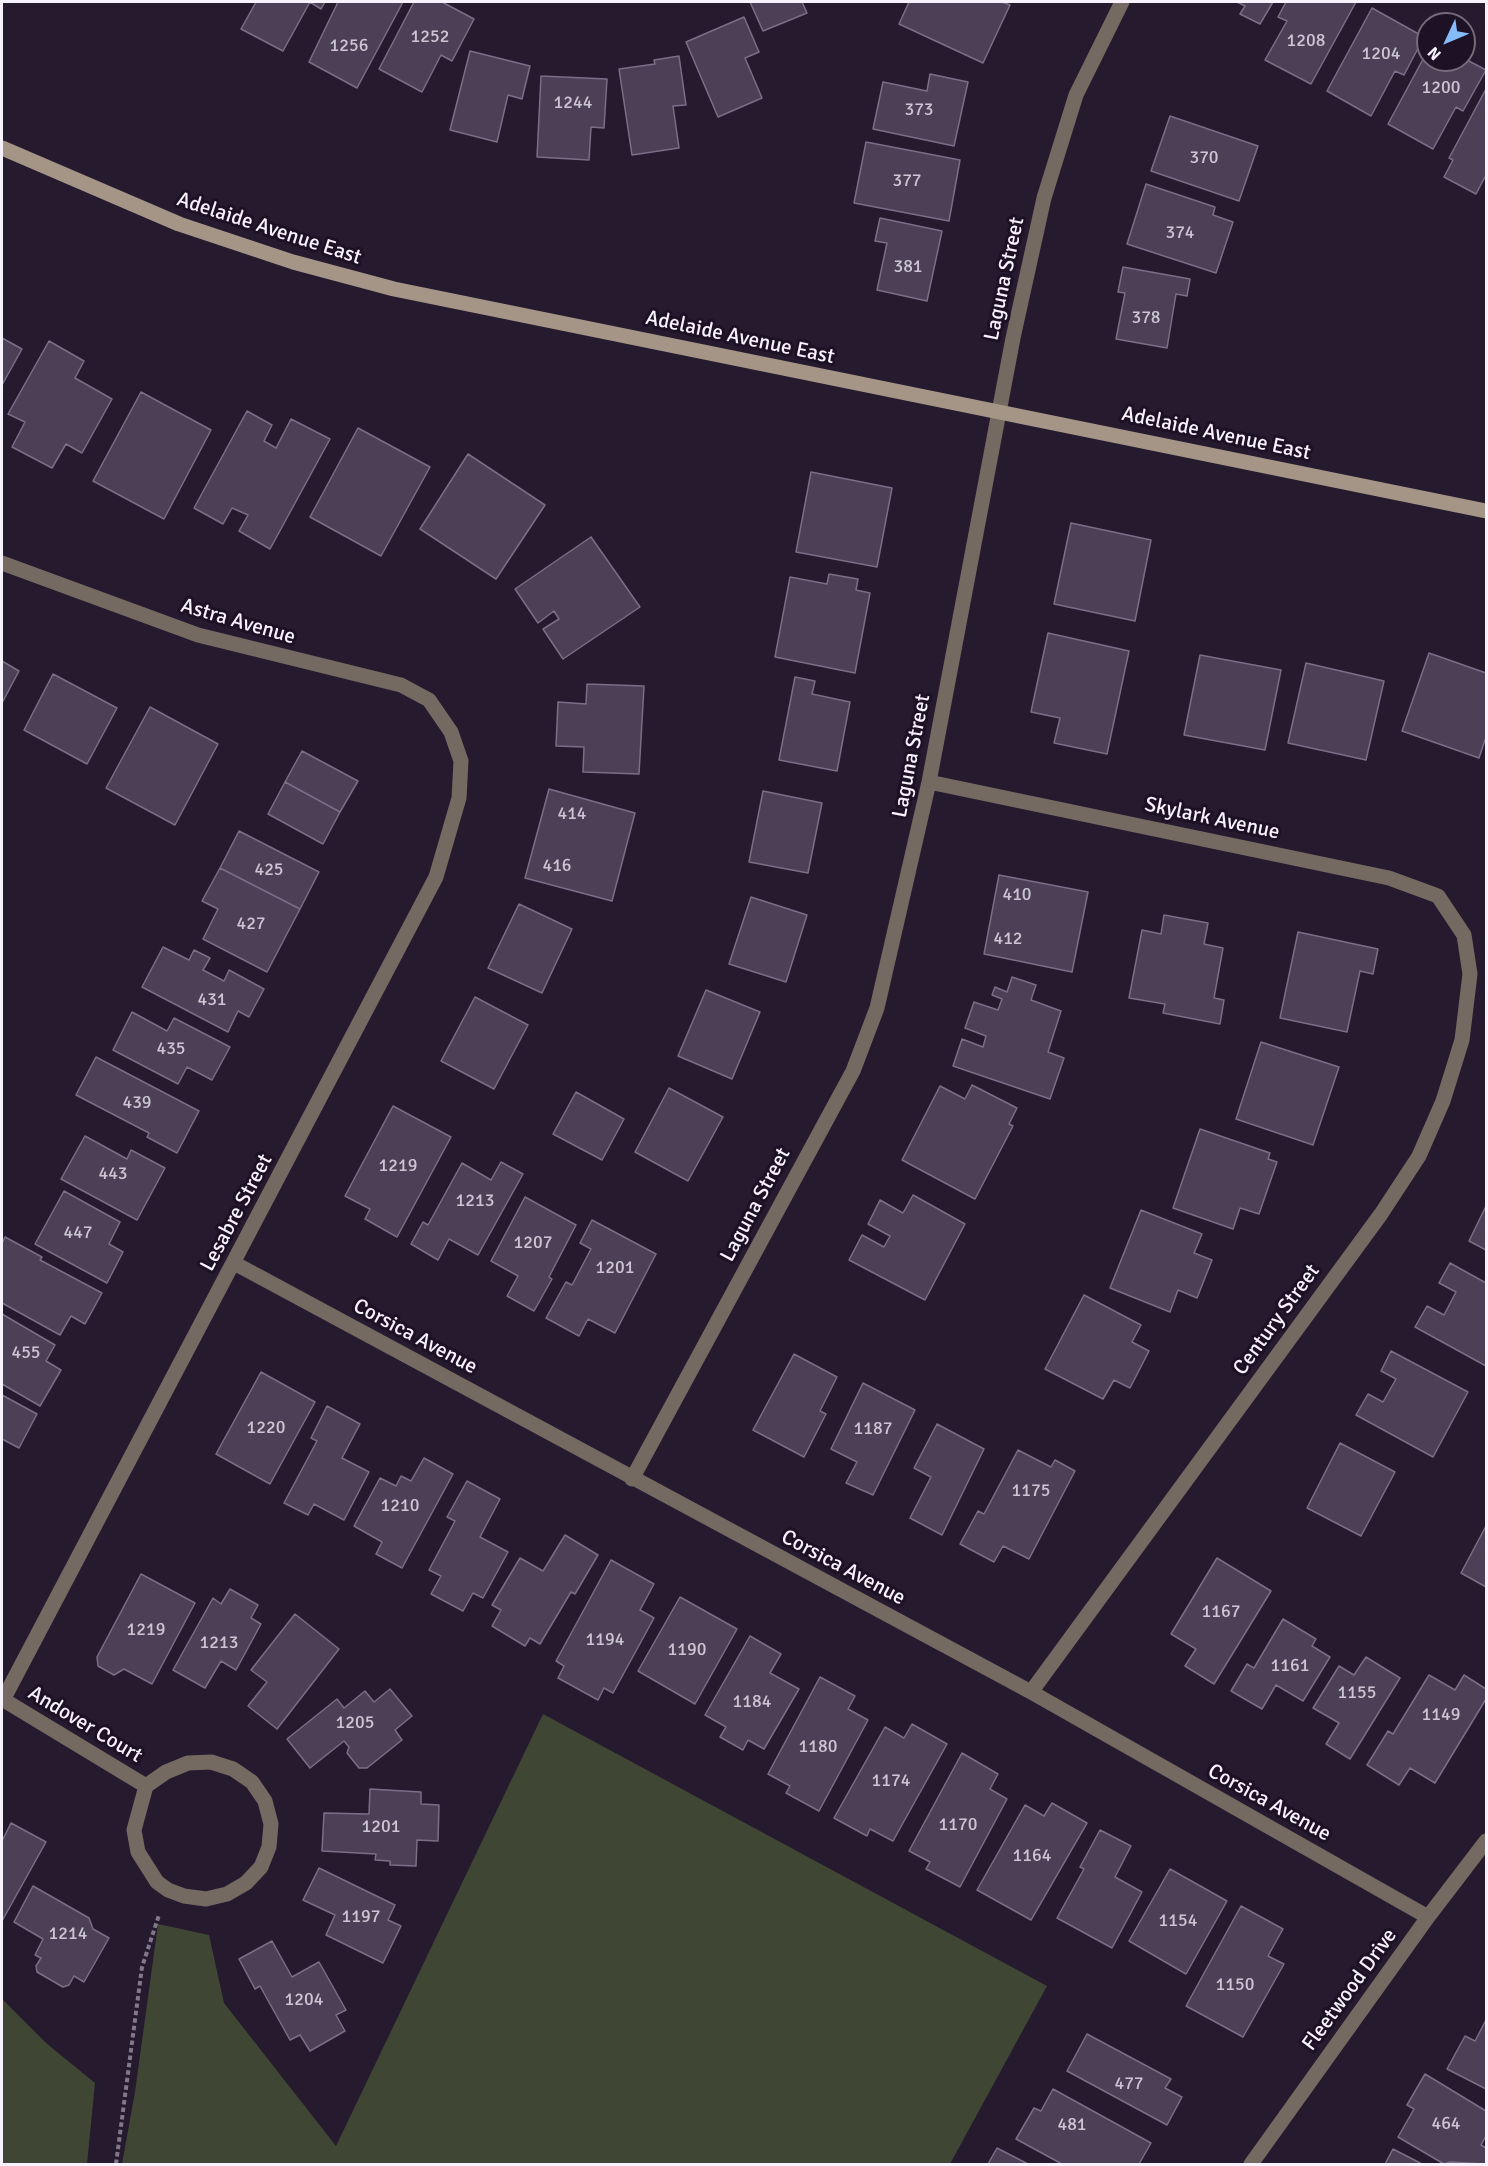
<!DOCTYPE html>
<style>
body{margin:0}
#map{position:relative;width:1488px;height:2166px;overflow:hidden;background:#261a2f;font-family:Signika,sans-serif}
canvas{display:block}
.frame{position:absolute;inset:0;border:3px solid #f7f2fd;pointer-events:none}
.north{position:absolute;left:1416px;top:12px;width:60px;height:60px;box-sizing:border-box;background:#1c1125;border:2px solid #746b7b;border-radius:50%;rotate:226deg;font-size:16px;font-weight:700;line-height:24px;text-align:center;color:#f7f2fd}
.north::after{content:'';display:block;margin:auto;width:21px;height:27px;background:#85bbfb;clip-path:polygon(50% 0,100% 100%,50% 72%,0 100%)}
</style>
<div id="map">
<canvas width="1488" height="2166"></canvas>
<div class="frame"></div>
<div class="north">N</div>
</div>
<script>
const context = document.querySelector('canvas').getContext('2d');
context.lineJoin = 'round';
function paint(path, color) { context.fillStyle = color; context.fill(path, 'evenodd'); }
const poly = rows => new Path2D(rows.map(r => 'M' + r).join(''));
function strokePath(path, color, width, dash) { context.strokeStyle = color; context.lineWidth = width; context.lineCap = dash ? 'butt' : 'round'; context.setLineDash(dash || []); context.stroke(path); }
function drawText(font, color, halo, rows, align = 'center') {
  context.font = font + ' Signika,sans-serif'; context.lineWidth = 6; context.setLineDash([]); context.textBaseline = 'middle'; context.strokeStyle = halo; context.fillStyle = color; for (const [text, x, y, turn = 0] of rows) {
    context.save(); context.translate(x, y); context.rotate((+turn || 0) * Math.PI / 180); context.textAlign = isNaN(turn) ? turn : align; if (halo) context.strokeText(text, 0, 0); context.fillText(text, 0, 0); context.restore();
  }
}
const green = poly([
 [543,1714,1047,1986,950,2164,122,2164,135,2092,158,1924,209,1935,224,2003,336,2146],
 [2,1999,46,2043,95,2083,87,2164,2,2164]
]);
const building = poly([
 [256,2,325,2,321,9,310,2,283,51,241,29,256,2],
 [338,2,403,2,357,88,309,62,338,2],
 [414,2,442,2,474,19,452,61,441,55,422,92,379,69,414,2],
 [750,2,802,2,807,13,763,31,750,2],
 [909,2,1002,2,1010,5,983,63,899,24,909,2],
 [1237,2,1273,2,1260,24,1240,14,1245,6,1237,2],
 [1286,2,1356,2,1311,84,1265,60,1287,21,1278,17,1286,2],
 [1372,8,1424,37,1404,75,1395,71,1371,116,1327,91,1372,8],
 [744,17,759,52,745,58,762,98,718,117,686,42,744,17],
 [1428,50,1428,60,1464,60,1464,50,1469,53,1465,59,1486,70,1463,111,1456,107,1433,149,1388,124,1428,50],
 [470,51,530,66,522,99,508,95,497,142,450,130,470,51],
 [679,56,686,105,673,106,679,148,632,155,619,69,655,64,654,60,679,56],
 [930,74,968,82,954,146,873,129,883,82,927,91,930,74],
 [541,76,607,79,604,128,591,127,589,160,537,157,541,76],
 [1486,89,1486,175,1476,194,1444,177,1453,160,1449,158,1486,89],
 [1170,116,1258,146,1239,201,1151,171,1170,116],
 [866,142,960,160,949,221,854,203,866,142],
 [1146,184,1215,207,1213,215,1233,222,1216,273,1127,244,1146,184],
 [880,218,942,231,927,301,877,290,887,243,875,241,880,218],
 [1123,267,1190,279,1187,296,1176,294,1167,348,1116,339,1125,293,1118,292,1123,267],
 [2,338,22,349,2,385,2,338],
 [49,341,84,361,75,378,112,399,82,453,66,444,52,468,12,447,25,422,8,414,49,341],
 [141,392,211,430,164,519,93,481,141,392],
 [247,411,272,425,264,441,276,448,291,419,330,439,270,549,239,531,248,515,232,508,223,524,194,508,247,411],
 [358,428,430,467,381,556,310,517,358,428],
 [468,454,545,505,496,579,420,529,468,454],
 [811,472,892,488,877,567,796,552,811,472],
 [1071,523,1151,540,1135,621,1054,604,1071,523],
 [591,537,640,607,563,659,543,629,559,619,554,611,538,623,515,589,591,537],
 [829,574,858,579,856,590,870,593,855,673,775,657,790,577,827,584,829,574],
 [1048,633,1129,651,1107,754,1054,743,1060,718,1031,712,1048,633],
 [1429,653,1486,673,1486,737,1479,758,1402,731,1429,653],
 [1200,655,1281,670,1265,750,1184,735,1200,655],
 [2,661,19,671,2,703,2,661],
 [1306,663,1384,681,1366,760,1288,743,1306,663],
 [53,674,117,708,87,764,24,730,53,674],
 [795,677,815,681,812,694,850,702,837,771,779,760,795,677],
 [587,684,644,686,639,774,583,772,584,747,556,746,558,702,586,704,587,684],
 [150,707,218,744,175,825,106,788,150,707],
 [302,751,358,781,340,812,285,782,302,751],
 [285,782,340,812,323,844,268,814,285,782],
 [549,789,635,813,612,901,525,878,549,789],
 [763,791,822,803,808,873,749,862,763,791],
 [239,831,319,872,300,909,220,868,239,831],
 [220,868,300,909,267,972,203,939,218,909,202,901,220,868],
 [999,875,1088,892,1072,972,984,954,999,875],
 [751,897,807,915,786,982,729,964,751,897],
 [519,904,572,929,542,993,488,968,519,904],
 [1164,915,1208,923,1204,944,1223,948,1214,998,1224,1000,1220,1024,1163,1013,1165,1004,1129,998,1142,930,1161,934,1164,915],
 [1298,932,1378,949,1373,974,1360,971,1347,1032,1280,1018,1298,932],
 [163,947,189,960,194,950,210,958,203,970,224,981,229,970,264,989,249,1017,238,1011,228,1032,142,987,163,947],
 [1012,977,1036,985,1031,1000,1061,1011,1048,1052,1064,1058,1050,1099,953,1066,962,1039,983,1047,986,1036,965,1028,974,1002,998,1010,1002,999,992,995,995,987,1007,992,1012,977],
 [706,990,760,1012,732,1079,678,1056,706,990],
 [475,997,528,1025,494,1089,441,1061,475,997],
 [132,1012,167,1031,174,1018,230,1047,212,1080,187,1067,178,1084,113,1050,132,1012],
 [1261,1042,1339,1067,1313,1145,1236,1119,1261,1042],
 [96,1057,199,1111,177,1153,147,1137,149,1133,76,1095,96,1057],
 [972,1085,1017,1108,1009,1124,1013,1126,975,1199,902,1160,940,1086,965,1099,972,1085],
 [669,1088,723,1117,688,1181,635,1152,669,1088],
 [576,1092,624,1119,602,1160,553,1134,576,1092],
 [393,1106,451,1137,397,1237,365,1219,370,1209,345,1196,393,1106],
 [1200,1129,1270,1153,1268,1159,1277,1162,1259,1214,1240,1208,1233,1229,1173,1208,1200,1129],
 [85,1136,127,1159,131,1150,165,1168,137,1220,61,1179,85,1136],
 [501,1162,523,1174,478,1255,449,1239,438,1260,411,1244,423,1222,428,1225,462,1163,491,1180,501,1162],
 [64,1191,120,1222,109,1244,123,1252,107,1283,35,1244,64,1191],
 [913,1195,965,1224,925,1300,849,1260,862,1235,884,1247,890,1236,868,1224,880,1200,903,1213,913,1195],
 [525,1197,576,1225,549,1277,552,1279,534,1311,507,1296,518,1276,491,1261,525,1197],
 [1486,1206,1486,1250,1469,1241,1486,1206],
 [1141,1210,1202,1234,1194,1253,1212,1260,1197,1298,1178,1290,1170,1312,1110,1288,1141,1210],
 [592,1220,656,1254,615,1333,588,1319,579,1336,546,1318,566,1282,572,1285,591,1249,580,1243,592,1220],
 [5,1237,42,1257,40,1260,102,1293,85,1324,71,1316,60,1335,2,1303,2,1243,5,1237],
 [1450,1263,1486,1283,1486,1366,1415,1327,1427,1306,1444,1315,1456,1292,1439,1283,1450,1263],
 [1084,1295,1141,1325,1132,1342,1149,1351,1130,1388,1114,1380,1103,1399,1045,1369,1084,1295],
 [2,1314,55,1345,46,1361,61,1370,40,1406,2,1384,2,1314],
 [1391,1351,1468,1392,1433,1457,1356,1415,1368,1394,1383,1402,1396,1379,1381,1371,1391,1351],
 [794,1354,837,1377,820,1411,826,1414,804,1457,753,1430,794,1354],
 [261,1372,315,1402,270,1484,216,1454,261,1372],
 [863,1383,915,1410,873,1495,846,1483,857,1462,831,1449,863,1383],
 [2,1395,37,1414,19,1448,2,1439,2,1395],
 [327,1406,360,1424,342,1458,369,1472,344,1520,314,1504,308,1515,284,1503,317,1441,311,1438,327,1406],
 [937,1424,984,1449,942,1535,910,1518,931,1477,914,1468,937,1424],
 [1340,1443,1395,1472,1361,1536,1307,1508,1340,1443],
 [1018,1450,1051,1467,1055,1460,1075,1471,1029,1559,1003,1546,994,1562,960,1544,978,1511,984,1514,1018,1450],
 [424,1458,453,1474,402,1568,376,1554,382,1542,354,1526,380,1478,396,1486,401,1476,411,1481,424,1458],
 [467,1481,500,1499,480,1537,508,1552,483,1598,473,1593,463,1611,431,1594,441,1576,429,1570,455,1521,447,1517,467,1481],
 [1486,1526,1486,1587,1461,1573,1486,1526],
 [565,1535,598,1555,575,1594,571,1592,540,1644,530,1638,525,1646,492,1626,501,1610,492,1605,520,1558,543,1571,565,1535],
 [1217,1558,1271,1591,1214,1684,1185,1666,1196,1649,1171,1634,1217,1558],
 [611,1560,654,1584,640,1610,654,1618,613,1693,604,1688,598,1700,558,1678,564,1666,556,1661,611,1560],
 [141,1574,195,1603,152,1684,124,1669,114,1675,98,1666,97,1657,141,1574],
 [230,1589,258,1605,251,1618,261,1624,236,1670,221,1661,205,1688,173,1670,213,1598,221,1604,230,1589],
 [680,1597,737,1629,695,1704,638,1671,680,1597],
 [295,1614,339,1649,277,1729,248,1706,267,1682,251,1670,295,1614],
 [1283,1619,1316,1639,1312,1646,1330,1657,1303,1701,1276,1685,1262,1709,1231,1691,1247,1664,1254,1668,1283,1619],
 [750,1636,781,1654,770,1673,799,1689,764,1749,748,1740,743,1750,720,1737,726,1727,705,1715,750,1636],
 [1366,1657,1400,1678,1350,1759,1326,1744,1339,1723,1313,1708,1339,1666,1354,1675,1366,1657],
 [1429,1675,1455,1690,1464,1675,1486,1689,1486,1699,1435,1783,1410,1768,1399,1785,1367,1765,1388,1731,1393,1734,1429,1675],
 [820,1677,855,1696,848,1709,868,1720,819,1811,786,1793,790,1786,768,1774,820,1677],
 [390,1689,412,1716,395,1730,402,1740,367,1768,359,1768,347,1753,349,1747,344,1741,310,1768,287,1739,337,1699,344,1708,365,1691,374,1702,390,1689],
 [912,1724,947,1744,893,1841,870,1829,867,1836,834,1818,885,1727,904,1738,912,1724],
 [962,1753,998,1774,990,1789,1007,1799,960,1887,926,1869,930,1862,909,1851,962,1753],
 [370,1789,421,1792,421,1804,439,1805,438,1841,417,1840,416,1866,390,1865,390,1861,375,1860,376,1854,322,1851,324,1813,369,1814,370,1789],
 [1052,1803,1087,1823,1031,1920,977,1890,1025,1805,1044,1816,1052,1803],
 [11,1823,46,1842,2,1921,2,1841,11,1823],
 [1100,1830,1131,1846,1115,1877,1142,1892,1112,1948,1057,1918,1084,1869,1080,1867,1100,1830],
 [319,1868,395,1905,388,1920,401,1926,383,1963,326,1935,335,1915,303,1900,319,1868],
 [1170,1869,1227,1901,1186,1974,1129,1941,1170,1869],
 [33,1886,89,1918,93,1929,109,1938,84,1982,74,1976,69,1985,63,1987,37,1972,36,1966,41,1958,35,1955,43,1939,14,1922,33,1886],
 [1241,1906,1283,1929,1268,1956,1284,1964,1243,2037,1186,2006,1241,1906],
 [272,1941,292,1977,319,1962,346,2010,336,2015,345,2031,310,2051,300,2035,290,2040,260,1986,255,1989,239,1959,272,1941],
 [1486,2020,1486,2089,1447,2069,1465,2036,1475,2041,1486,2020],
 [1087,2034,1171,2079,1165,2088,1182,2097,1167,2125,1067,2071,1087,2034],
 [1425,2074,1486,2111,1486,2136,1481,2145,1486,2148,1486,2164,1450,2162,1444,2164,1398,2137,1414,2109,1407,2105,1425,2074],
 [1053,2089,1151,2143,1139,2164,1062,2164,1016,2139,1034,2108,1041,2111,1053,2089],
 [997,2148,1028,2164,988,2164,997,2148],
 [1393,2149,1422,2164,1385,2164,1393,2149]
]);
const path = poly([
 [116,2164,142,1967,159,1915]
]);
const minor = poly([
 [2,563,198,635,401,685,429,700,451,732,461,761,459,798,436,877,3,1700],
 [929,782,1389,878,1438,896,1464,935,1470,974,1462,1040,1443,1101,1419,1156,1381,1214,1031,1692],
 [234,1263,1031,1692,1428,1917],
 [632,1479,853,1071,877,1008,929,782,1013,338,1044,198,1076,95,1122,2],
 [2,1699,146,1786,134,1830,138,1852,157,1882,168,1890,184,1896,206,1899,227,1894,246,1883,261,1867,269,1847,271,1824,265,1801,252,1782,233,1769,211,1762,188,1763,166,1772,146,1786],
 [1251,2164,1428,1917,1486,1841]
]);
const secondary = poly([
 [2,148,179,224,293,262,394,289,1486,511]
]);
const numberNames = [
 ["1252",430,37],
 ["1208",1306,41],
 ["1256",349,46],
 ["1204",1381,54],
 ["1200",1441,88],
 ["1244",573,103],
 ["373",919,110],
 ["370",1204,158],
 ["377",907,181],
 ["374",1180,233],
 ["381",908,267],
 ["378",1146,318],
 ["414",572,814],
 ["416",557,866],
 ["425",269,870],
 ["410",1017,895],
 ["427",251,924],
 ["412",1008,939],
 ["431",212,1000],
 ["435",171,1049],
 ["439",137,1103],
 ["1219",398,1166],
 ["443",113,1174],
 ["1213",475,1201],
 ["447",78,1233],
 ["1207",533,1243],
 ["1201",615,1268],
 ["455",26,1353],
 ["1220",266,1428],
 ["1187",873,1429],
 ["1175",1031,1491],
 ["1210",400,1506],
 ["1167",1221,1612],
 ["1219",146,1630],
 ["1194",605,1640],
 ["1213",219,1643],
 ["1190",687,1650],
 ["1161",1290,1666],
 ["1155",1357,1693],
 ["1184",752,1702],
 ["1149",1441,1715],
 ["1205",355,1723],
 ["1180",818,1747],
 ["1174",891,1781],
 ["1170",958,1825],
 ["1201",381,1827],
 ["1164",1032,1856],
 ["1197",361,1917],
 ["1154",1178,1921],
 ["1214",68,1934],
 ["1150",1235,1985],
 ["1204",304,2000],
 ["477",1129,2084],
 ["464",1446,2124],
 ["481",1072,2125]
];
const streetNames = [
 ["Adelaide Avenue East",269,229,18],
 ["Laguna Street",1005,279,-78],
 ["Adelaide Avenue East",740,338,12],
 ["Adelaide Avenue East",1216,434,12],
 ["Astra Avenue",238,622,16],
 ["Laguna Street",912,756,-79],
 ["Skylark Avenue",1212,819,12],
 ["Laguna Street",756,1205,-62],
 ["Lesabre Street",237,1213,-62],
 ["Century Street",1277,1320,-54],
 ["Corsica Avenue",415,1337,28],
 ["Corsica Avenue",843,1568,28],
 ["Andover Court",85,1725,31],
 ["Corsica Avenue",1269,1803,29],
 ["Fleetwood Drive",1350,1990,-54]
];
paint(green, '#3f4634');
paint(building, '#4c4057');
strokePath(building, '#7b6e87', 1.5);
strokePath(path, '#817889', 4, [4.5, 3]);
strokePath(minor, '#746a61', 15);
strokePath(secondary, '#a49586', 15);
drawText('18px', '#ccc6d4', null, numberNames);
drawText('21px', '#f7f2fd', '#1c1125', streetNames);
</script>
